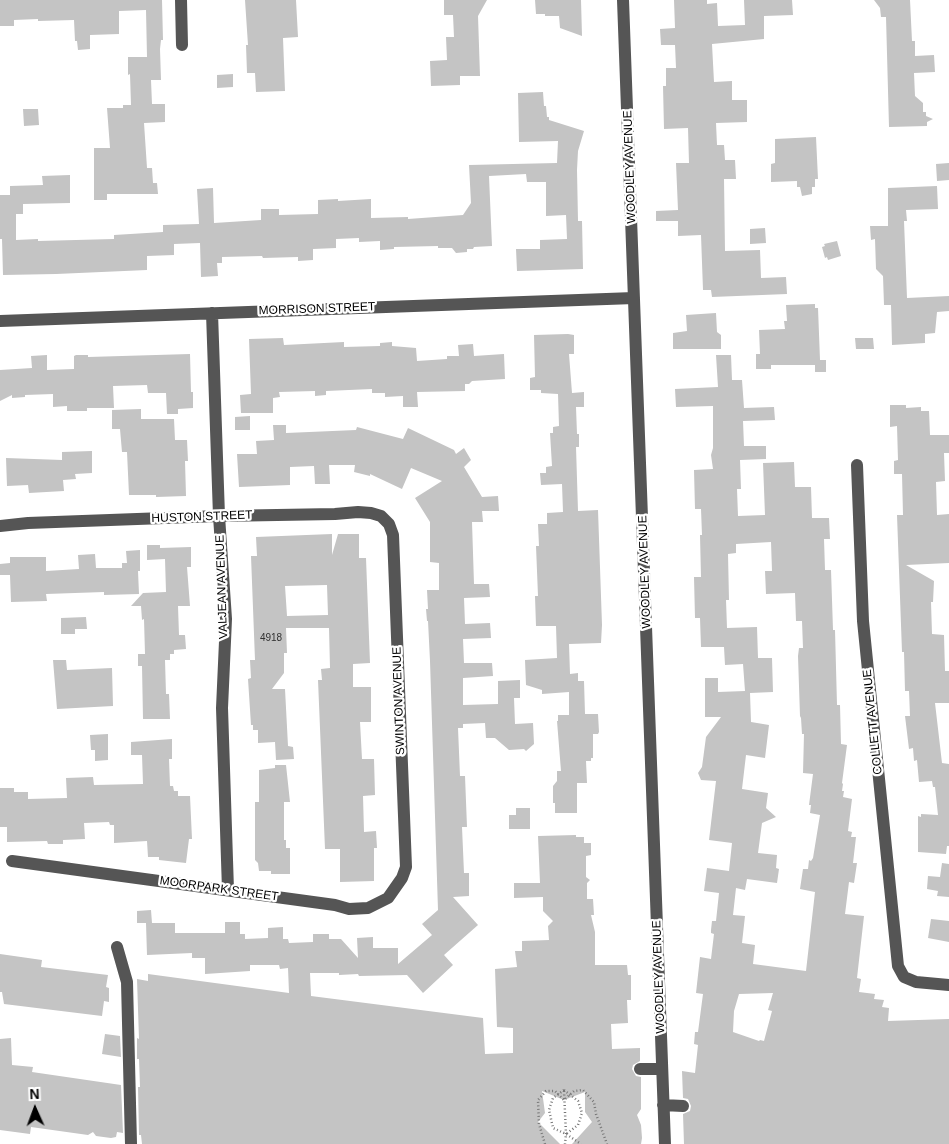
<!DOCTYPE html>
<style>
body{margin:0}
#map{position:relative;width:949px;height:1144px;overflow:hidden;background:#fff;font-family:Arial,sans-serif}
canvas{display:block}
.north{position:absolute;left:10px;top:1084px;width:50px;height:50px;-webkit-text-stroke:4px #fff;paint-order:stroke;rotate:358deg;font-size:14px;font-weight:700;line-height:20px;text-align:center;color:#000}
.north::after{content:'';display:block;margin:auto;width:18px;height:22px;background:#000;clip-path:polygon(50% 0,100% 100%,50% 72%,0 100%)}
</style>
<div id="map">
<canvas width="949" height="1144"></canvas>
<div class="north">N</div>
</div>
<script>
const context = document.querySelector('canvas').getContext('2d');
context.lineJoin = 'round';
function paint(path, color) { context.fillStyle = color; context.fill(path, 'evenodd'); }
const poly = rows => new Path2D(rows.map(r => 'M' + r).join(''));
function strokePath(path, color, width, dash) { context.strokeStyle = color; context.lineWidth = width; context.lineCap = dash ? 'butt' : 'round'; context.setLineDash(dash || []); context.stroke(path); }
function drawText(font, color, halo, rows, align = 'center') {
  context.font = font + ' Arial,sans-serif'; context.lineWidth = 4.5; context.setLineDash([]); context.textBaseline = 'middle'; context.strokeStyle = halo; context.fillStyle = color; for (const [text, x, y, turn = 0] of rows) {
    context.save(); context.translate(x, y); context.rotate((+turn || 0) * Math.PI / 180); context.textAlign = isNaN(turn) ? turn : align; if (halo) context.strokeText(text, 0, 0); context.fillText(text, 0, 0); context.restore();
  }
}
const building = poly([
 [0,0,162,0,163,40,161,40,160,49,161,80,151,80,152,104,165,104,165,122,144,123,147,168,152,168,153,183,157,183,158,194,107,194,107,200,94,200,94,148,110,148,107,108,123,108,123,105,131,105,130,74,128,75,128,57,147,57,146,10,119,11,119,34,90,35,90,49,78,50,77,41,75,41,74,20,38,21,38,19,14,20,14,26,0,26],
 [245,0,296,0,298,37,283,38,285,91,256,92,255,73,247,73,246,45,248,45],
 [444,0,487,0,478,16,480,76,460,76,460,85,431,86,430,61,447,60,446,37,454,37,453,15,444,15],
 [535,0,581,0,582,36,560,28,559,16,545,16,545,14,536,14],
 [674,0,707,0,707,4,717,3,718,26,745,25,744,0,792,0,793,15,764,16,764,39,712,44,714,82,732,81,732,100,747,100,747,122,716,123,717,145,724,145,725,160,735,160,736,179,724,179,725,251,760,250,761,278,786,277,787,294,712,297,711,290,703,290,701,235,678,236,678,221,656,221,656,211,678,210,676,163,689,163,688,128,664,129,663,86,666,86,666,68,676,68,675,45,661,45,660,29,675,28],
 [874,0,910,0,912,41,915,41,915,56,934,55,935,72,914,73,915,96,923,103,923,112,926,112,926,116,933,119,927,122,927,126,889,127,886,17,881,17,880,8],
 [233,74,233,87,217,88,217,75],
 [543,92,544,106,546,106,547,117,549,117,549,120,584,131,578,151,577,170,578,221,582,221,583,269,517,271,516,249,540,249,540,240,567,239,566,215,546,216,546,182,527,182,526,174,489,176,492,246,474,247,473,249,467,249,467,252,456,253,452,248,438,248,438,246,394,247,394,249,380,250,380,241,359,242,359,238,336,239,336,248,313,249,313,260,298,261,298,257,263,258,262,256,222,257,222,263,217,263,218,276,201,277,200,243,174,244,174,255,147,256,147,270,56,274,3,275,2,239,0,239,0,195,10,195,10,186,43,185,42,176,70,175,70,203,23,204,23,214,16,214,16,240,38,239,38,241,114,239,114,235,163,232,163,225,199,224,197,189,213,188,214,223,261,220,261,209,279,209,279,215,318,214,318,200,338,199,338,201,371,199,371,218,408,217,408,219,463,215,471,203,469,165,557,163,558,141,519,142,518,93],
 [23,109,38,109,39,125,24,126],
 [816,137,818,179,815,179,815,187,812,187,812,194,802,196,800,187,797,187,797,181,771,182,771,164,775,163,775,139],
 [949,163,949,180,937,181,936,164],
 [937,186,938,209,906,210,907,221,904,221,907,298,949,296,949,311,937,312,935,333,925,334,925,343,892,345,891,305,884,305,883,276,876,269,875,239,871,240,870,226,888,226,888,188],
 [765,228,766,243,750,244,750,229],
 [837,241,841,256,828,260,827,257,825,258,822,247,825,246,824,244],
 [815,304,815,308,818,308,820,360,826,360,826,372,815,372,815,365,771,365,771,369,756,369,756,354,760,354,759,330,785,329,784,321,787,321,786,305],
 [716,313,717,332,721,335,721,349,673,349,673,333,687,331,686,315],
 [568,334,574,335,574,354,569,354,572,393,584,392,584,407,576,407,577,434,579,434,579,447,576,447,578,511,598,510,602,625,601,643,569,644,570,674,578,673,578,681,584,681,585,714,598,714,599,732,598,734,593,734,593,758,591,758,591,761,586,761,587,783,577,783,577,813,555,813,555,803,553,803,553,786,557,781,557,771,561,771,557,721,558,721,558,715,569,715,569,692,542,694,542,690,526,685,525,660,557,658,556,626,536,626,535,596,538,596,536,546,539,546,538,524,547,524,547,513,563,512,562,484,541,485,540,473,546,473,546,467,552,466,550,433,553,433,553,427,559,426,558,394,541,393,541,390,530,390,530,378,535,377,534,335],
 [283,338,284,345,344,342,344,347,380,346,380,343,392,342,392,346,416,348,417,361,447,359,447,356,459,356,458,345,473,344,474,356,504,354,505,379,472,381,469,384,465,384,465,391,417,392,418,407,403,407,403,396,385,397,385,393,372,393,372,389,326,391,326,395,315,396,315,391,279,392,280,397,273,398,273,413,241,413,240,395,251,394,249,339],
 [855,338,873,338,874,349,856,349],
 [190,354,191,392,193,392,193,408,178,409,178,414,167,414,166,393,148,393,147,385,113,386,114,408,87,408,87,411,67,411,67,406,53,407,53,394,25,395,25,397,12,398,12,395,0,401,0,370,32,368,31,356,47,355,47,370,74,369,74,356,76,355,88,355,88,357],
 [716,355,731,355,732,380,742,380,744,408,774,407,775,420,743,421,744,446,766,446,766,459,740,460,741,489,737,489,738,516,765,515,763,463,794,462,795,487,811,487,812,518,829,518,830,539,824,539,825,570,831,570,833,630,835,630,837,705,840,705,841,744,847,745,842,783,843,784,842,791,844,791,843,797,852,799,848,831,852,832,851,837,856,837,853,863,857,863,854,883,849,882,845,914,864,916,857,978,861,979,859,992,875,994,874,999,884,1000,882,1007,889,1008,888,1021,949,1019,949,1144,684,1144,683,1114,690,1111,691,1106,688,1099,683,1098,682,1071,695,1073,698,1045,694,1044,695,1032,698,1032,703,994,696,993,700,957,711,959,714,934,711,933,711,930,712,921,716,921,719,893,704,891,707,868,729,871,732,843,709,840,716,781,701,780,698,773,702,767,706,737,721,717,705,717,705,678,718,678,718,692,745,691,743,664,725,665,724,647,701,647,700,618,695,618,694,577,701,577,700,535,702,535,701,509,695,509,694,470,713,469,711,455,713,448,713,406,676,407,675,389,718,387],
 [771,542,772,571,765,571,766,594,795,593,796,621,802,621,803,648,799,648,798,656,800,716,801,718,802,734,804,734,803,773,813,774,809,805,811,805,810,813,820,815,813,858,811,861,809,860,808,869,803,869,800,889,815,892,806,971,753,964,755,945,742,943,745,916,733,915,736,888,745,890,747,879,777,883,779,869,776,868,777,855,758,853,762,823,776,817,766,808,768,793,742,789,746,755,765,758,769,725,751,722,750,693,773,692,772,658,758,658,757,627,727,628,726,600,729,600,728,554,736,553,736,544],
 [773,993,768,1010,772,1011,764,1041,760,1040,759,1041,733,1032,734,1011,739,994],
 [890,405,906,405,906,408,921,407,921,411,929,411,930,435,949,435,949,453,944,453,945,481,936,482,937,515,949,514,949,563,906,565,934,581,933,602,931,602,932,634,944,635,945,671,949,671,949,703,935,703,942,763,949,764,949,846,947,846,946,854,918,852,918,816,921,817,921,814,938,815,935,787,933,787,932,781,919,782,917,760,914,761,913,748,909,749,905,716,910,716,909,691,905,691,904,652,902,652,897,515,903,515,902,474,894,474,894,461,898,460,897,426,890,427],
 [141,409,141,419,174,419,175,440,187,440,188,461,185,461,186,496,156,497,156,495,129,495,127,452,122,452,120,429,112,429,112,410],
 [250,416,250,430,235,430,235,417],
 [273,425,286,425,286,433,356,430,357,427,403,439,408,428,454,450,456,454,464,448,471,460,464,467,482,497,498,496,499,511,482,511,483,522,472,522,474,584,489,584,490,597,464,598,465,624,490,623,491,638,463,639,464,663,492,663,493,676,463,678,463,705,498,704,498,681,520,680,520,698,514,698,515,724,533,723,534,744,526,751,524,749,509,750,495,738,486,738,485,723,463,724,463,728,458,728,460,776,465,776,467,827,462,827,464,873,469,873,469,896,453,897,478,925,444,955,453,965,423,993,407,975,359,976,358,974,339,975,339,973,310,973,311,996,483,1018,485,1054,513,1053,513,1028,497,1027,495,969,517,967,515,951,522,951,522,941,549,940,548,926,553,921,543,911,543,897,514,898,514,883,540,883,538,836,576,835,576,837,584,837,584,843,591,843,591,855,586,856,586,877,590,880,587,883,587,899,593,899,594,915,591,915,595,932,595,965,627,965,628,975,631,975,631,1000,627,1000,628,1023,611,1024,612,1049,640,1048,640,1061,633,1065,632,1069,636,1076,641,1077,641,1109,637,1115,641,1125,642,1138,641,1144,572,1144,592,1122,585,1112,585,1092,564,1100,542,1091,545,1113,538,1122,560,1144,142,1144,141,1135,139,1135,138,1087,140,1087,139,1059,137,1059,137,1038,139,1039,137,979,148,981,148,974,289,993,288,968,280,969,279,965,250,965,250,971,205,974,205,958,192,958,192,953,147,955,146,923,137,923,137,911,151,910,152,923,175,923,175,933,225,933,225,922,240,922,240,934,245,934,245,939,268,938,268,928,283,927,283,939,288,939,289,943,313,942,313,934,329,934,329,939,341,939,358,958,357,938,373,937,373,948,398,948,398,964,432,935,422,924,438,910,430,661,428,621,427,621,426,609,428,609,427,590,439,590,439,563,430,562,430,522,415,498,442,481,411,468,402,489,370,474,370,476,354,472,355,465,329,465,330,484,315,484,314,466,290,467,290,485,239,487,237,454,257,454,256,441,274,440],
 [92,451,92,473,75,474,76,479,63,480,64,491,29,493,28,485,7,486,6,458,62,460,62,452],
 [332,534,332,555,338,534,359,534,359,558,366,558,370,663,353,664,353,687,371,687,371,722,360,722,362,759,374,759,375,795,363,796,364,832,376,831,377,848,374,848,374,881,340,882,340,849,325,849,318,680,322,680,321,669,330,668,329,628,286,628,287,653,284,653,284,673,272,689,285,689,288,746,293,747,294,759,276,760,275,742,258,743,258,730,253,730,253,725,251,725,248,679,251,678,250,660,255,660,251,556,257,556,256,537],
 [327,585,328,615,287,616,285,586],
 [147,545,160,545,160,548,191,547,191,567,187,567,190,606,178,606,179,635,185,635,186,649,174,650,174,654,170,654,170,660,165,660,166,694,169,694,170,719,143,719,142,666,138,666,138,654,145,654,144,619,142,620,141,606,131,606,143,593,166,592,165,559,147,560],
 [140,550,140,571,138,571,139,594,104,595,104,592,46,594,47,601,11,602,10,575,0,575,0,564,10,563,10,557,46,557,46,571,79,569,78,555,95,554,96,568,122,568,122,563,127,563,126,551],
 [86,617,87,629,75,629,75,634,61,634,61,618],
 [53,660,66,660,67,670,112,668,113,706,57,709],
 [108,734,108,760,95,761,95,750,91,750,90,735],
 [172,739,172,759,169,759,170,786,173,786,174,791,178,791,178,796,190,796,192,839,189,839,186,863,159,860,159,857,148,857,147,841,114,843,114,825,110,825,109,822,84,823,85,839,63,840,63,844,48,844,47,841,7,842,7,827,0,827,0,788,14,788,14,792,28,792,28,799,67,798,66,778,93,777,94,785,143,784,142,755,131,755,131,742],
 [275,765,286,765,290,802,284,802,284,840,286,840,286,848,290,848,290,874,271,874,271,871,259,871,258,863,255,860,255,802,259,802,259,770,275,768],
 [516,808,530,808,530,829,509,829,509,815,516,815],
 [942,863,949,864,949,897,937,896,938,891,927,889,928,876,940,877],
 [931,919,949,921,949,942,928,938],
 [0,954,42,960,41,967,108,975,106,987,109,988,109,1002,104,1001,102,1016,4,1004,2,992,0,992],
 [105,1034,120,1036,121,1057,102,1054],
 [11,1038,12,1065,33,1067,32,1072,121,1085,123,1133,117,1132,116,1137,111,1138,96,1136,93,1132,88,1135,31,1127,30,1134,0,1130,0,1039]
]);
const path = poly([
 [564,1090,553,1098,549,1110,553,1128,566,1134,581,1144],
 [564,1090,578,1101,582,1113,578,1125,566,1134],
 [564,1091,566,1134,565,1144]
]);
const minor = poly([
 [181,0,182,45],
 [623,0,665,1144],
 [212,313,219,516,226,619,222,708,228,890],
 [0,321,634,298],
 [857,465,863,621,898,966,904,977,916,982,949,985],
 [0,526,28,523,219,516,335,514,358,512,371,513,381,516,389,524,393,535,406,867,402,878,388,898,368,908,349,909,335,905,12,861],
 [117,947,127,982,131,1144],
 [640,1069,661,1069],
 [663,1105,683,1106]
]);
const pathBridge = poly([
 [545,1144,539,1124,538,1100,546,1091,555,1091,564,1100,574,1091,583,1090,594,1102,596,1114,607,1144]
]);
const numberNames = [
 ["4918",271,638]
];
const streetNames = [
 ["WOODLEY AVENUE",630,167,-92],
 ["MORRISON STREET",317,309,-2],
 ["HUSTON STREET",202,517,-2],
 ["WOODLEY AVENUE",645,572,-92],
 ["VALJEAN AVENUE",222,587,-92],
 ["SWINTON AVENUE",399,701,-92],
 ["COLLETT AVENUE",873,722,-96],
 ["MOORPARK STREET",219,889,8],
 ["WOODLEY AVENUE",659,977,-92]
];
paint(building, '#c4c4c4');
strokePath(path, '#777', 2.5, [1, 2.5]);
strokePath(minor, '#555', 12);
strokePath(pathBridge, '#777', 2.5, [1, 2.5]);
drawText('10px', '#313131', null, numberNames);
drawText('12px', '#000', '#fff', streetNames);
</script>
